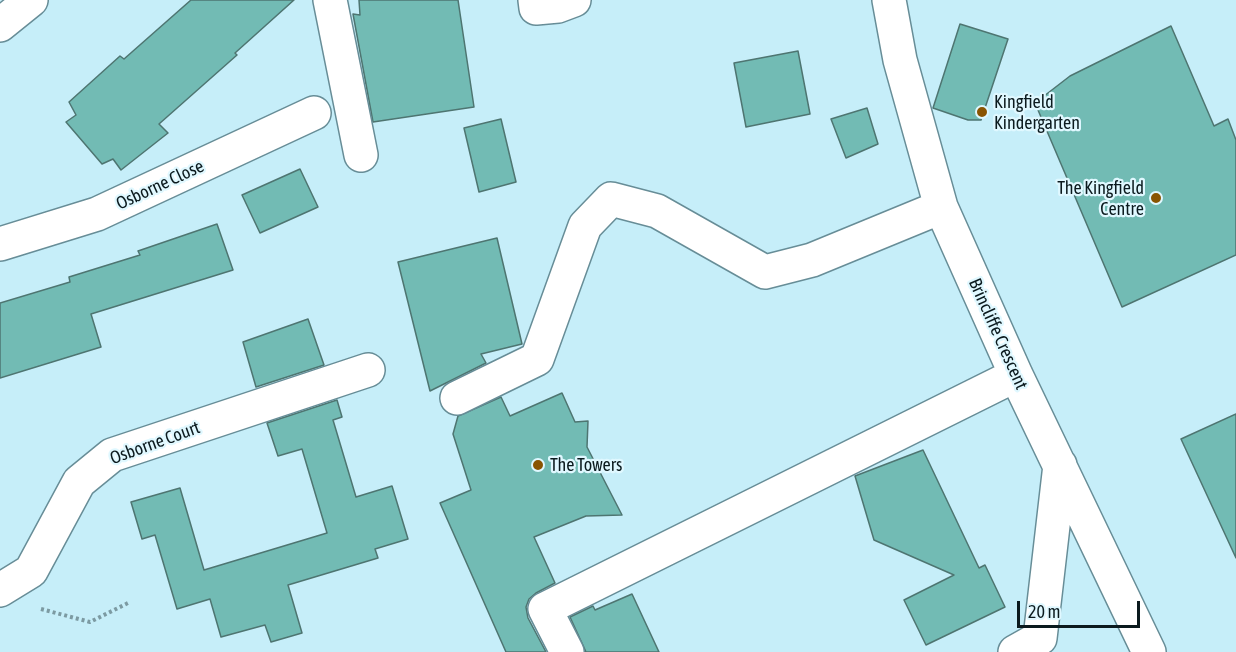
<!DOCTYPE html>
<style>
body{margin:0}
#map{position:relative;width:1236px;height:652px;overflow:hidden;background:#c6eef9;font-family:"Asap Condensed",sans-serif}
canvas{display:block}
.scale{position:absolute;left:1017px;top:601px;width:123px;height:27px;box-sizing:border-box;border:3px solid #0b1a1e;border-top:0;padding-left:8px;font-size:18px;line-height:21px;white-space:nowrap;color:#0b1a1e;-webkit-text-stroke:4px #e0f8ff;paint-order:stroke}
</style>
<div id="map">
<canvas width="1236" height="652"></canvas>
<div class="scale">20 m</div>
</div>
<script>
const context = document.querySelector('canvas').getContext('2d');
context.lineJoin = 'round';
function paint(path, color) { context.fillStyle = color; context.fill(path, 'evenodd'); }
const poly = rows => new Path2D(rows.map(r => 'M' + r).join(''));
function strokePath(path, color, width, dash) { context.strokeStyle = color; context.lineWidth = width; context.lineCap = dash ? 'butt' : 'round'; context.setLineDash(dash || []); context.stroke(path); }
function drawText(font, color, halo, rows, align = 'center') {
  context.font = font + ' "Asap Condensed",sans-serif'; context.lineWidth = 4.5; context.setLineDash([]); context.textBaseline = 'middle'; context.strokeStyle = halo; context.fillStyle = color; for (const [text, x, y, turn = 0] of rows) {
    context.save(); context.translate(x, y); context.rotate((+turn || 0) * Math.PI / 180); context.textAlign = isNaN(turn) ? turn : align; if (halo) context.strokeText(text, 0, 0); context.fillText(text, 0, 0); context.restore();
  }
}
const building = poly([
 [191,0,294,0,235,53,237,55,159,124,168,133,121,170,113,159,102,164,66,122,76,115,69,102,120,56,124,59,191,0],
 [359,0,458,0,474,107,373,122,353,14,360,15,359,0],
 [960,24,1008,39,981,120,968,120,933,108,960,24],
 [1171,26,1214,126,1228,119,1236,140,1236,255,1122,307,1035,103,1070,76,1171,26],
 [798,51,810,114,746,127,734,63,798,51],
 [867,108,878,144,846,158,831,119,867,108],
 [501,119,516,182,479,192,464,128,501,119],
 [300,169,318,207,260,233,242,195,300,169],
 [217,224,233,270,91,314,101,347,0,378,0,303,70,282,69,277,140,255,138,251,217,224],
 [497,238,522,344,481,354,486,363,430,391,398,262,497,238],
 [308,319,324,365,256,387,243,342,308,319],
 [562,393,575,422,588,421,587,447,622,515,586,516,534,537,555,583,536,593,529,599,526,607,528,618,546,652,506,652,440,503,471,490,453,434,458,416,501,397,510,416,562,393],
 [337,400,342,417,333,420,356,497,392,486,408,539,375,549,378,558,288,585,302,633,271,642,265,625,221,637,210,599,177,609,155,535,142,539,131,502,180,488,204,570,327,533,302,449,278,456,267,423,337,400],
 [1236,414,1236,558,1181,439,1236,414],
 [923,450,979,568,985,565,1005,607,926,645,904,600,954,575,874,540,855,476,923,450],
 [632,594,659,652,586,652,570,617,593,606,595,610,632,594]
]);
const path = poly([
 [41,609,90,622,130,602]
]);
const minor = poly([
 [330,0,361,155],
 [535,0,536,8,558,6,574,0],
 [889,0,900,60,941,207,1016,375,1149,652],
 [0,25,31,0],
 [0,244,97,214,314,113],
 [457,398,537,359,585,226,611,199,657,211,765,272,812,260,941,207],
 [0,590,31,571,79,482,112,455,368,370],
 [567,652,545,609,1016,375],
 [1015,652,1040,638,1060,465]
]);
const markers = [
 [982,112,6,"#895402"],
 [1156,198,6,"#895402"],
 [538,465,6,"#895402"]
];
const poiNames = [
 ["Kingfield",994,102],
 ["Kindergarten",994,123],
 ["The Kingfield",1144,188,"right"],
 ["Centre",1144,209,"right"],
 ["The Towers",550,465]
];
const streetNames = [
 ["Osborne Close",160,185,-25],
 ["Brincliffe Crescent",998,334,66],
 ["Osborne Court",155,443,-20]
];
paint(building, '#72bbb4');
strokePath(building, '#4e7571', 1.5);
strokePath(minor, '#678d97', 36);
strokePath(path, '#7c9aa2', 4, [3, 3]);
strokePath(minor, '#fff', 33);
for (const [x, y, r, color] of markers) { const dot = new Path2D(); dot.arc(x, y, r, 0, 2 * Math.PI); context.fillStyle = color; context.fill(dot); strokePath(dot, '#e0f8ff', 2); }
drawText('18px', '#0b1a1e', '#e0f8ff', poiNames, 'left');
drawText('18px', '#0b1a1e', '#e0f8ff', streetNames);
</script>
